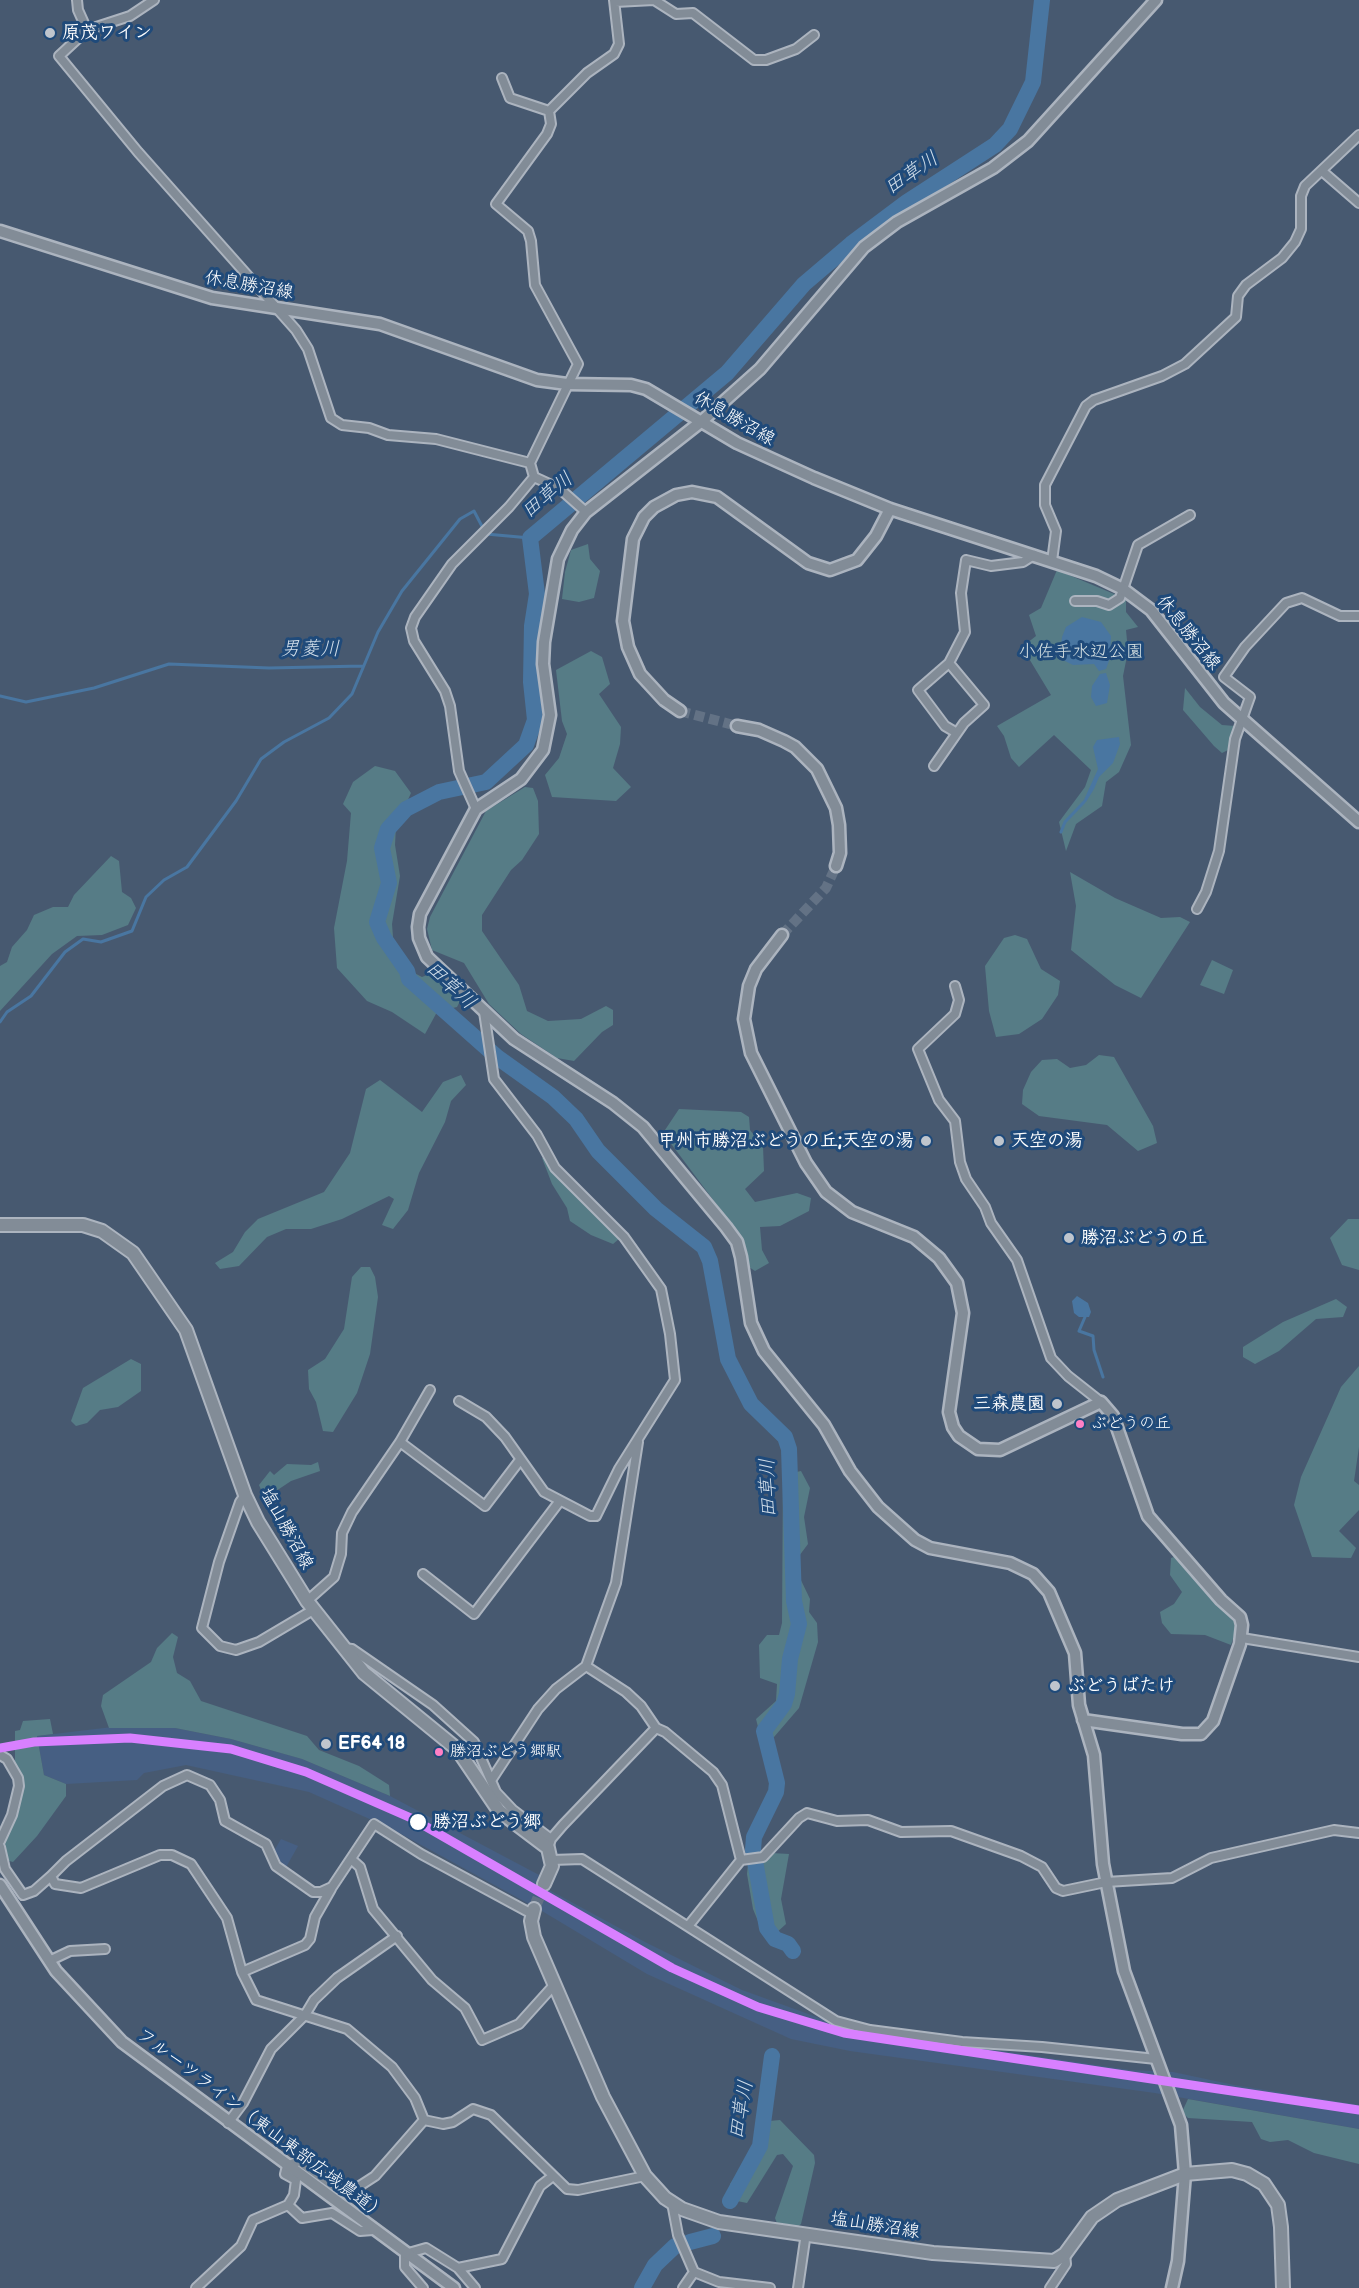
<!DOCTYPE html>
<meta charset="utf-8">
<style>
body{margin:0}
canvas{display:block;background:#475970}
</style>
<canvas width="1359" height="2288"></canvas>
<script>
const context = document.querySelector('canvas').getContext('2d');
context.lineJoin = 'round';
function paint(path, color) { context.fillStyle = color; context.fill(path, 'evenodd'); }
const poly = rows => new Path2D(rows.map(r => 'M' + r).join(''));
function strokePath(path, color, width, dash) { context.strokeStyle = color; context.lineWidth = width; context.lineCap = dash ? 'butt' : 'round'; context.setLineDash(dash || []); context.stroke(path); }
function drawText(font, color, halo, rows, align = 'center') {
  context.font = font + ' "Balsamiq Sans","Klee One",sans-serif'; context.lineWidth = 6; context.setLineDash([]); context.textBaseline = 'middle'; context.strokeStyle = halo; context.fillStyle = color; for (const [text, x, y, turn = 0] of rows) {
    context.save(); context.translate(x, y); context.rotate((+turn || 0) * Math.PI / 180); context.textAlign = isNaN(turn) ? turn : align; if (halo) context.strokeText(text, 0, 0); context.fillText(text, 0, 0); context.restore();
  }
}
const built = poly([
 [121,1726,175,1728,231,1739,302,1759,390,1796,541,1876,538,1884,645,1942,742,1990,847,2028,1130,2070,1173,2072,1234,2085,1359,2105,1359,2129,1155,2093,850,2051,791,2039,647,1974,542,1911,392,1829,309,1792,186,1765,144,1773,137,1780,66,1784,44,1775,37,1736],
 [281,1839,298,1846,285,1869,279,1865,274,1851]
]);
const green = poly([
 [588,544,590,559,600,571,594,598,579,602,562,599,565,572,571,550],
 [1057,570,1126,599,1126,612,1138,627,1126,630,1128,651,1123,676,1131,745,1119,772,1106,782,1102,806,1076,824,1066,851,1059,822,1085,787,1091,770,1054,735,1019,767,1011,758,1004,736,997,726,1051,695,1022,647,1036,636,1029,615,1041,608],
 [591,651,602,657,610,684,599,694,621,727,620,744,613,768,631,787,616,801,552,797,545,775,559,758,567,734,562,721,556,670],
 [1185,688,1200,707,1222,725,1235,726,1230,749,1222,753,1214,746,1183,710],
 [375,766,395,771,411,793,396,826,395,845,400,876,392,924,395,963,422,977,432,973,461,999,457,1007,437,1012,425,1034,392,1012,367,1001,337,968,334,928,347,861,351,813,343,804,353,782],
 [525,787,533,788,538,801,539,834,522,860,511,870,482,915,482,931,519,985,527,1011,548,1021,581,1019,606,1006,613,1010,613,1025,602,1032,574,1061,557,1058,521,1034,489,1004,464,963,432,950,427,929,430,917,486,811],
 [111,856,119,861,122,892,131,898,136,908,128,925,102,935,77,936,52,954,0,1011,0,966,7,962,12,947,27,930,34,915,53,907,68,907,74,895],
 [1070,872,1115,898,1161,918,1180,917,1190,922,1141,998,1115,985,1071,950,1076,906],
 [1015,935,1027,939,1041,969,1060,981,1058,995,1042,1019,1019,1034,996,1037,989,1011,985,966,1004,938],
 [1212,960,1233,970,1224,994,1200,985],
 [1099,1055,1114,1057,1153,1126,1157,1143,1138,1151,1107,1125,1039,1116,1022,1104,1023,1090,1031,1072,1042,1060,1057,1059,1070,1068,1086,1065],
 [461,1075,466,1085,451,1101,445,1122,419,1173,408,1210,393,1229,382,1225,394,1199,389,1196,342,1219,311,1229,286,1229,267,1237,239,1266,220,1269,215,1263,233,1252,245,1232,258,1219,324,1192,350,1153,366,1089,380,1080,422,1112,443,1082],
 [679,1109,741,1112,749,1117,750,1130,763,1147,764,1171,745,1189,755,1202,797,1193,811,1198,809,1211,780,1226,760,1227,762,1250,769,1263,755,1271,749,1267,745,1247,735,1229,663,1133],
 [542,1158,546,1158,562,1182,582,1199,620,1238,613,1244,591,1235,570,1221,567,1208,552,1184],
 [1348,1219,1359,1219,1359,1270,1342,1265,1330,1238],
 [361,1267,370,1267,375,1277,378,1297,370,1354,357,1393,333,1432,323,1431,316,1402,309,1389,308,1370,325,1359,344,1329,352,1277],
 [1336,1299,1347,1307,1343,1317,1316,1319,1279,1351,1255,1364,1243,1357,1243,1347,1283,1322],
 [131,1359,141,1364,141,1391,118,1407,100,1410,87,1423,76,1426,71,1421,83,1388],
 [1359,1366,1359,1447,1354,1481,1359,1485,1359,1510,1339,1531,1356,1548,1351,1558,1312,1557,1294,1505,1301,1477,1341,1387],
 [318,1462,320,1471,291,1481,273,1493,262,1492,259,1485,270,1471,274,1475,287,1464,311,1465],
 [801,1471,810,1488,804,1517,808,1544,799,1556,798,1574,810,1599,809,1612,817,1623,818,1642,799,1708,774,1737,760,1735,756,1719,776,1701,777,1684,760,1678,759,1645,767,1635,779,1635,782,1623,783,1475],
 [1177,1556,1216,1603,1230,1614,1237,1626,1231,1645,1205,1635,1171,1634,1162,1623,1160,1612,1174,1604,1182,1592,1170,1575,1171,1558],
 [172,1633,178,1637,173,1657,177,1673,190,1681,201,1701,307,1736,319,1750,359,1766,389,1785,390,1796,302,1759,231,1739,175,1728,109,1728,101,1706,103,1695,151,1662,157,1648],
 [50,1719,53,1734,37,1736,44,1775,66,1784,66,1796,37,1836,13,1862,2,1859,4,1843,24,1785,15,1762,15,1731,20,1730,23,1721],
 [771,1853,789,1854,781,1899,786,1924,775,1934,760,1926,753,1909,747,1874,748,1864,764,1861],
 [1188,2099,1359,2129,1359,2164,1314,2153,1288,2140,1270,2142,1261,2139,1252,2122,1188,2118,1182,2112],
 [780,2120,814,2155,815,2163,801,2224,796,2228,778,2226,775,2218,793,2166,783,2154,777,2155,747,2203,737,2201,730,2184,765,2134,769,2121]
]);
const water = poly([
 [1082,617,1101,622,1111,636,1110,658,1106,669,1099,671,1094,664,1073,665,1065,661,1061,646,1062,637,1066,627],
 [1106,673,1110,685,1107,703,1096,706,1091,697,1092,686,1100,674],
 [1119,737,1120,744,1113,763,1099,777,1094,789,1086,802,1083,802,1098,769,1093,747,1097,740],
 [1077,1296,1088,1303,1091,1312,1089,1317,1079,1317,1074,1313,1072,1301]
]);
const stream = poly([
 [0,696,26,702,94,688,169,664,269,668,363,666],
 [1061,832,1065,822,1084,802],
 [0,1022,7,1012,31,996,65,952,83,939,101,942,132,931,146,897,164,880,187,867,236,801,261,759,284,742,329,718,352,694,378,632,402,591,460,519,474,511,486,534,530,538],
 [1085,1317,1079,1331,1093,1336,1094,1350,1103,1377]
]);
const river = poly([
 [793,1951,788,1944,775,1939,767,1928,753,1850,754,1837,776,1792,777,1783,764,1731,784,1704,787,1694,790,1659,799,1624,794,1601,789,1449,785,1437,751,1404,728,1359,710,1261,704,1247,656,1209,598,1151,576,1119,553,1097,497,1057,409,979,407,971,384,938,377,922,389,883,382,848,388,829,406,809,439,792,486,782,526,745,535,720,531,682,532,626,537,594,530,538,727,373,804,284,851,244,907,202,995,145,1010,129,1033,82,1042,0],
 [730,2201,760,2146,772,2056],
 [690,2242,713,2236],
 [642,2288,655,2265,675,2246]
]);
const secondaryTunnel = poly([
 [680,711,737,726],
 [782,935,826,888,836,866]
]);
const primaryTunnel = poly([
 [534,1909,544,1884]
]);
const street = poly([
 [77,0,78,10,87,30],
 [154,0,130,16,87,30,59,56,138,152,296,330,308,349,331,418,342,425,369,428,388,435,436,439,530,463],
 [615,2,654,0,676,14,693,13,754,60,766,60,796,49,814,35],
 [502,78,510,98,549,111],
 [549,111,551,124,547,134,496,204,528,231,531,241,535,285,578,364,530,463,534,477,560,489,586,512],
 [549,111,587,73,614,54,619,44,614,0],
 [1322,171,1359,203],
 [1052,561,1056,531,1045,505,1045,485,1086,406,1094,400,1162,376,1185,364,1236,317,1238,296,1246,285,1282,258,1295,242,1301,229,1301,196,1305,186,1359,135],
 [1075,601,1097,601,1109,605,1120,598,1138,545,1190,515],
 [949,663,918,690,945,726,957,733],
 [934,766,964,723,984,705,949,663,965,632,961,593,966,560,991,566,1023,562,1034,555],
 [476,809,459,771,450,706,445,691,414,641,411,628,415,617,452,564,509,507,534,477],
 [1197,909,1206,892,1219,851,1235,739,1250,697,1224,677,1245,647,1286,603,1302,598,1340,616,1359,616],
 [955,986,959,1000,955,1014,918,1049,939,1100,955,1121,960,1162,966,1179,985,1207,991,1223,1017,1260,1051,1358,1068,1376,1101,1402],
 [459,1401,486,1417,505,1437,544,1492,590,1516,596,1516,619,1469,675,1380,670,1334,661,1289,624,1237,555,1168,537,1135,494,1079,484,1012],
 [400,1442,485,1506,520,1460],
 [245,1495,240,1502,219,1562,202,1628,220,1646,236,1650,259,1642,313,1610],
 [423,1574,474,1614,559,1502],
 [307,1601,334,1577,341,1554,342,1533,352,1512,400,1442,430,1390],
 [1242,1638,1359,1657],
 [343,1648,352,1649,433,1705,474,1742,496,1792,513,1810,551,1839],
 [656,1728,665,1732,713,1772,722,1785,741,1860],
 [0,1755,7,1759,18,1778,19,1786,12,1815,0,1841],
 [492,1779,538,1709,556,1689,586,1666],
 [0,1847,5,1869,23,1895,34,1891,51,1876],
 [548,1848,551,1839,563,1825,656,1728,641,1706,626,1692,586,1666,616,1583,638,1442],
 [351,1859,360,1867,373,1909,432,1980,465,2008,482,2040,519,2024,555,1984],
 [552,1860,582,1859,836,2021,870,2030,962,2042,1042,2047,1156,2059],
 [689,1925,741,1860,763,1857,799,1818,807,1813,837,1821,868,1820,901,1832,951,1831,1021,1856,1042,1867,1056,1888,1063,1891,1106,1882,1172,1878,1211,1858,1334,1830,1359,1833],
 [49,1961,70,1951,105,1949],
 [242,1972,305,1945,310,1939,315,1917,331,1889],
 [424,2120,415,2098,392,2067,347,2029,256,2000,242,1972,227,1918,191,1864,172,1855,160,1855,81,1888,55,1884,51,1876,66,1861,163,1786,187,1775,210,1785,220,1800,225,1821,266,1844,276,1866,313,1892,321,1892,332,1887,374,1824,421,1854,532,1914],
 [424,2120,443,2124,453,2122,473,2109,491,2115,567,2189,578,2190,645,2176],
 [228,2123,243,2103,271,2049,305,2015,314,2000,337,1978,397,1936],
 [672,2203,678,2235,694,2272],
 [288,2205,294,2195,296,2180,285,2174,287,2166,299,2161,341,2191,358,2187,375,2176,424,2120],
 [458,2268,475,2288],
 [694,2272,719,2282,770,2288],
 [196,2288,241,2246,253,2220,288,2205,302,2218,332,2213,360,2231,373,2230],
 [423,2288,405,2267,405,2254,426,2248,458,2268,502,2259,540,2186,553,2176],
 [683,2288,694,2272],
 [798,2288,806,2233],
 [1050,2288,1066,2264,1065,2254]
]);
const secondary = poly([
 [1156,0,1028,141,993,168,897,222,864,247,760,369,702,421,586,512,572,530,558,559,544,642,543,664,550,715,543,750,521,779,476,809,420,914,418,927,419,938,427,957,514,1039,613,1103,643,1127,726,1227,737,1242,741,1257,751,1323,764,1351,824,1425,850,1471,878,1507,915,1540,930,1548,1010,1563,1033,1574,1049,1592,1075,1653,1079,1705,1094,1755,1103,1864,1124,1971,1181,2125,1185,2174,1178,2261,1172,2288],
 [0,231,212,298,380,324,537,380,567,384,631,385,646,389,737,443,814,478,890,509,1096,576,1123,589,1151,610,1224,703,1359,822],
 [680,711,664,700,640,674,628,647,623,621,633,539,644,517,654,507,676,495,692,492,717,497,808,563,830,570,857,560,876,536,890,509],
 [737,726,759,730,784,741,795,747,817,769,836,808,839,825,840,853,836,866],
 [782,935,756,969,749,986,744,1019,751,1053,806,1163,826,1192,852,1212,914,1237,939,1258,957,1283,963,1313,949,1412,953,1427,959,1436,978,1449,1000,1450,1101,1402,1113,1416,1148,1516,1221,1600,1240,1617,1242,1625,1240,1644,1213,1721,1201,1734,1182,1734,1083,1720],
 [0,1885,56,1971,122,2042,454,2288]
]);
const primary = poly([
 [0,1225,83,1225,102,1231,133,1253,186,1330,245,1495,258,1522,307,1601,364,1673,457,1749,499,1811,548,1848,552,1866,544,1884],
 [534,1909,531,1921,534,1937,603,2097,645,2176,665,2198,682,2209,719,2222,933,2253,1054,2261,1065,2254,1092,2217,1117,2200,1185,2174,1232,2170,1247,2174,1264,2184,1278,2205,1281,2227,1283,2288]
]);
const rail1 = poly([
 [0,1748,34,1742,130,1738,231,1749,306,1772,411,1818,672,1968,758,2007,844,2033,1359,2110]
]);
const markers = [
 [50,33,6,"#bfc5cd"],
 [926,1141,6,"#bfc5cd"],
 [999,1141,6,"#bfc5cd"],
 [1069,1238,6,"#bfc5cd"],
 [1057,1404,6,"#bfc5cd"],
 [1080,1424,5,"#ff80c5"],
 [1055,1686,6,"#bfc5cd"],
 [326,1744,6,"#bfc5cd"],
 [439,1752,5,"#ff80c5"],
 [418,1822,9,"#fff"]
];
const busNames = [
 ["ぶどうの丘",1091,1424],
 ["勝沼ぶどう郷駅",450,1752]
];
const poiNames = [
 ["原茂ワイン",62,33],
 ["甲州市勝沼ぶどうの丘;天空の湯",914,1141,"right"],
 ["天空の湯",1011,1141],
 ["勝沼ぶどうの丘",1081,1238],
 ["三森農園",1045,1404,"right"],
 ["ぶどうばたけ",1067,1686],
 ["EF64 18",338,1744]
];
const streetNames = [
 ["休息勝沼線",249,286,10],
 ["休息勝沼線",734,419,30],
 ["休息勝沼線",1188,633,51],
 ["塩山勝沼線",286,1529,61],
 ["フルーツライン（東山東部広域農道）",261,2125,37],
 ["塩山勝沼線",875,2226,9]
];
const parkNames = [
 ["小佐手水辺公園",1081,652]
];
const stopNames = [
 ["勝沼ぶどう郷",433,1822]
];
const waterNames = [
 ["田草川",912,174,-34],
 ["田草川",548,496,-40],
 ["男菱川",310,650],
 ["田草川",450,986,43],
 ["田草川",769,1488,-92],
 ["田草川",742,2110,-80]
];
paint(built, '#465f83');
paint(green, '#567c86');
paint(water, '#4976a1');
strokePath(stream, '#4976a1', 3);
strokePath(river, '#4976a1', 16);
strokePath(secondaryTunnel, '#637285', 10, [10, 5]);
strokePath(primaryTunnel, '#637285', 12, [12, 6]);
strokePath(street, '#acb4bf', 12);
strokePath(secondary, '#acb4bf', 15);
strokePath(primary, '#acb4bf', 16);
strokePath(street, '#828c97', 8);
strokePath(secondary, '#828c97', 10);
strokePath(primary, '#828c97', 12);
strokePath(rail1, '#d880ff', 9);
for (const [x, y, r, color] of markers) { const dot = new Path2D(); dot.arc(x, y, r, 0, 2 * Math.PI); context.fillStyle = color; context.fill(dot); strokePath(dot, '#1f4a7a', 2); }
drawText('16px', '#fff', '#1f4a7a', busNames, 'left');
drawText('bold 18px', '#fff', '#1f4a7a', poiNames, 'left');
drawText('18px', '#fff', '#1f4a7a', streetNames);
drawText('18px', '#d5e0e2', '#1f4a7a', parkNames);
drawText('bold 18px', '#fff', '#1f4a7a', stopNames, 'left');
drawText('italic 20px', '#d2dee9', '#1f4a7a', waterNames);
</script>
